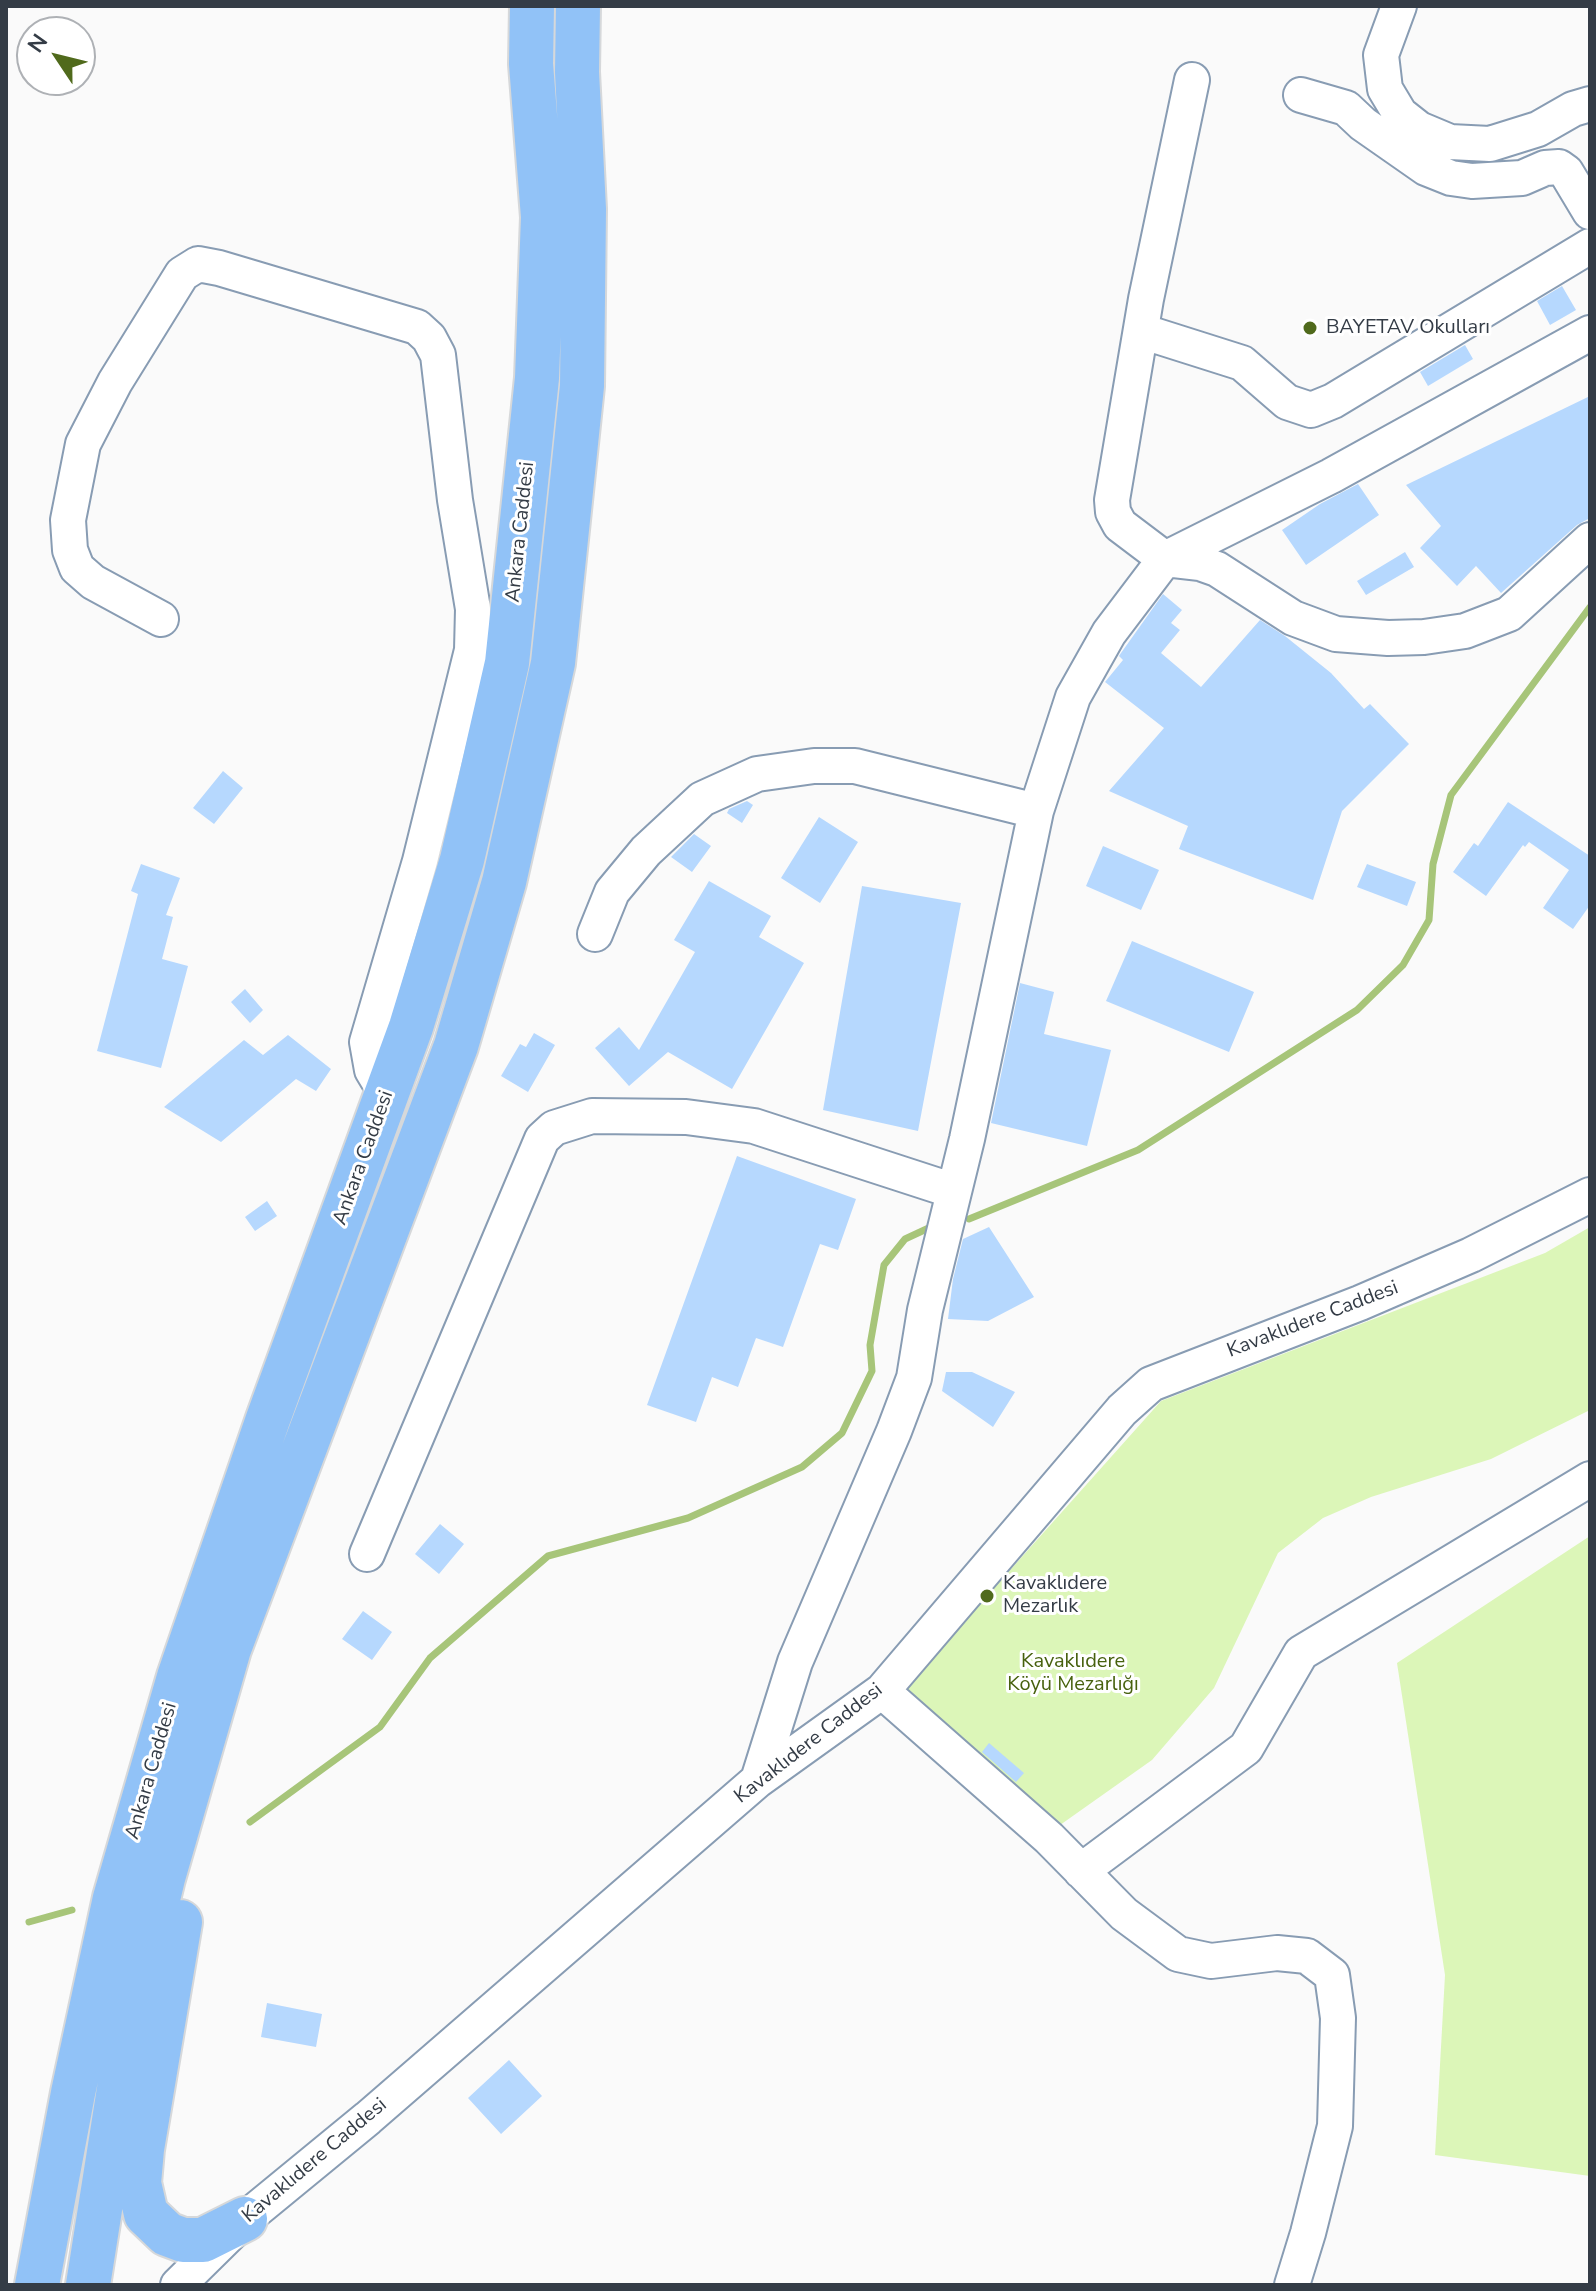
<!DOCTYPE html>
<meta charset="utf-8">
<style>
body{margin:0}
#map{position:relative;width:1596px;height:2291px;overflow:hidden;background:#fafafa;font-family:"Nunito Sans",sans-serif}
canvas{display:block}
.frame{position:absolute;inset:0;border:8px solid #343c46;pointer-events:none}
.north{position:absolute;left:16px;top:16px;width:80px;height:80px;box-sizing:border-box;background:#fff;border:2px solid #aeb1b5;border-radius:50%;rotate:305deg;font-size:22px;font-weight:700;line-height:32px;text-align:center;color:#343c46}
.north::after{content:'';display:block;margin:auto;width:28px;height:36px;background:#506a1c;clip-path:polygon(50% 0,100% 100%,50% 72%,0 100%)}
</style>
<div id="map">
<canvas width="1596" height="2291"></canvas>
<div class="frame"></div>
<div class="north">N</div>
</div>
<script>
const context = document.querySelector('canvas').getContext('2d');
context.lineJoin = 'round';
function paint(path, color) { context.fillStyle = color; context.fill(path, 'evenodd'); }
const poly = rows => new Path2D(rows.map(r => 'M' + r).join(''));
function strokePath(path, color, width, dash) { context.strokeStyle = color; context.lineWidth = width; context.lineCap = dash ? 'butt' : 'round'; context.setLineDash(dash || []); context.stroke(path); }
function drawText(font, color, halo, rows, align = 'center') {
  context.font = font + ' "Nunito Sans",sans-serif'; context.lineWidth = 6; context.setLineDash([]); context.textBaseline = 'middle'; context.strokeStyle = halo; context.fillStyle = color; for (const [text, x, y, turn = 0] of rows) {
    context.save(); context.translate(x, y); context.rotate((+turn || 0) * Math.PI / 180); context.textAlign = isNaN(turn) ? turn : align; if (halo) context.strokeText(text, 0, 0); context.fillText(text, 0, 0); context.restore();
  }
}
const green = poly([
 [1590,1227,1590,1410,1491,1459,1371,1497,1323,1518,1278,1553,1214,1688,1152,1760,1053,1830,895,1699,1161,1401,1545,1253],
 [1590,1536,1590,2176,1435,2155,1445,1975,1397,1663]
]);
const stream = poly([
 [969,1219,1138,1150,1357,1010,1403,965,1429,920,1433,864,1451,795,1590,607],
 [250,1822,380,1727,430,1658,548,1556,688,1518,802,1467,842,1433,872,1371,870,1345,884,1265,905,1239,933,1226],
 [29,1922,72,1910]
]);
const building = poly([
 [1562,286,1576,310,1550,325,1537,301],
 [1465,345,1473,359,1428,386,1420,372],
 [1590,396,1590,518,1577,525,1501,593,1476,566,1457,586,1420,548,1441,526,1406,485],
 [1358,484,1379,515,1306,565,1282,530,1320,504],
 [1405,552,1414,567,1366,595,1357,581],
 [1163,594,1182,610,1171,623,1180,630,1161,653,1201,687,1260,620,1285,636,1331,673,1364,709,1370,704,1409,744,1342,811,1313,900,1179,849,1188,826,1109,791,1164,728,1105,682,1123,660,1119,656,1121,653],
 [223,771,243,788,214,824,193,808],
 [747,801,753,805,742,823,727,813,729,809],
 [1508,802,1590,856,1590,905,1573,929,1543,908,1569,870,1529,842,1525,847,1523,845,1486,896,1453,872,1474,843,1478,846],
 [819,817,858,842,820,903,781,878],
 [694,834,711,846,692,872,671,857],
 [1103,846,1159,870,1141,910,1086,886],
 [141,864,180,878,166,915,173,917,162,959,188,966,161,1068,97,1051,138,894,131,891],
 [1367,864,1416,882,1407,906,1357,887],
 [709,881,771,916,759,937,804,963,732,1089,668,1052,629,1086,595,1048,619,1027,639,1050,695,952,674,940],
 [862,886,961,903,918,1131,823,1110],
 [1132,941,1254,992,1229,1052,1106,1001],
 [1020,983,1054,992,1044,1034,1111,1050,1087,1146,991,1123],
 [245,989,263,1010,250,1023,231,1002],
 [534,1033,555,1045,528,1092,501,1076,520,1044,526,1047],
 [288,1035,331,1069,316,1091,296,1079,221,1142,164,1107,244,1040,263,1055],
 [737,1156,856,1199,838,1250,820,1244,783,1347,756,1338,738,1387,712,1377,696,1422,647,1405],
 [267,1201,277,1216,255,1231,245,1217],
 [989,1227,1034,1297,988,1321,948,1319,953,1279,963,1239],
 [946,1372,972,1372,1015,1392,993,1427,942,1391],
 [440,1524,464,1544,439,1574,415,1554],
 [363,1611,392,1632,372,1660,342,1639],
 [989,1743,1024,1773,1016,1782,982,1752],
 [267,2003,322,2014,316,2047,261,2037],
 [509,2060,542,2096,501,2134,468,2098]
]);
const minor = poly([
 [1399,6,1381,55,1385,89,1400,114,1419,129,1450,142,1490,144,1538,129,1573,109,1590,104],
 [1192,80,1146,299,1112,500,1113,512,1120,525,1165,559,1200,563,1217,569,1293,618,1336,634,1388,638,1424,637,1465,631,1509,614,1590,540],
 [1301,95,1346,108,1363,124,1426,168,1451,178,1472,181,1522,178,1545,168,1559,167,1566,172,1590,212],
 [1141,331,1242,363,1287,402,1311,410,1333,401,1590,246],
 [161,619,93,582,77,568,70,550,68,520,83,444,115,382,182,274,198,264,219,268,417,327,429,338,438,355,455,500,473,609,472,650,420,861,367,1042,372,1070,387,1095],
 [595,934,612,892,646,851,702,799,757,774,814,766,855,766,1036,811],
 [367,1554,542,1139,554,1128,592,1116,686,1117,754,1126,954,1191],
 [882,1691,1049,1838,1124,1914,1178,1954,1211,1961,1277,1953,1307,1956,1332,1975,1338,2018,1335,2126,1308,2233,1292,2285],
 [758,1780,795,1662,894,1431,914,1378,925,1310,967,1139,1036,811,1073,697,1109,633,1165,559,1331,476,1590,333],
 [1081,1871,1246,1748,1301,1653,1590,1479],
 [178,2285,245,2219,368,2118,758,1780,882,1691,1122,1410,1151,1384,1360,1303,1471,1255,1590,1195]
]);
const highway = poly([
 [180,1922,142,2149,139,2183,146,2214,167,2234,183,2240,203,2240,245,2219],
 [37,2285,73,2093,115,1898,179,1677,268,1419,411,1027,462,860,507,663,537,378,543,217,531,64,532,6],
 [88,2285,132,2007,163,1878,229,1649,456,1046,504,882,553,663,582,386,584,209,577,72,578,6]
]);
const markers = [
 [1310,328,8,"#506a1c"],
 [987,1596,8,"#506a1c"]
];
const poiNames = [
 ["BAYETAV Okulları",1326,328],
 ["Kavaklıdere",1003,1584],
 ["Mezarlık",1003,1607]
];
const streetNames = [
 ["Ankara Caddesi",521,532,-84],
 ["Ankara Caddesi",364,1158,-70],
 ["Kavaklıdere Caddesi",1313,1320,-21],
 ["Kavaklıdere Caddesi",809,1744,-38],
 ["Ankara Caddesi",152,1771,-74],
 ["Kavaklıdere Caddesi",315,2161,-40]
];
const parkNames = [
 ["Kavaklıdere",1073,1662],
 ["Köyü Mezarlığı",1073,1685]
];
paint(green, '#dcf6b8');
strokePath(stream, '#a7c579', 7);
paint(building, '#b6d8fe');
strokePath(minor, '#889cb3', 38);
strokePath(highway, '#d6d8da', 48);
strokePath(minor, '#fff', 34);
strokePath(highway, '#91c2f7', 44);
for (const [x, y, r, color] of markers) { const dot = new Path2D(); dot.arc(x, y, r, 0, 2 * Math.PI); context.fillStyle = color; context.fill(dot); strokePath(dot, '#fff', 3); }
drawText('20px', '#343c46', '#fff', poiNames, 'left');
drawText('20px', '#343c46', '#fff', streetNames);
drawText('20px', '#47610e', '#fff', parkNames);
</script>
